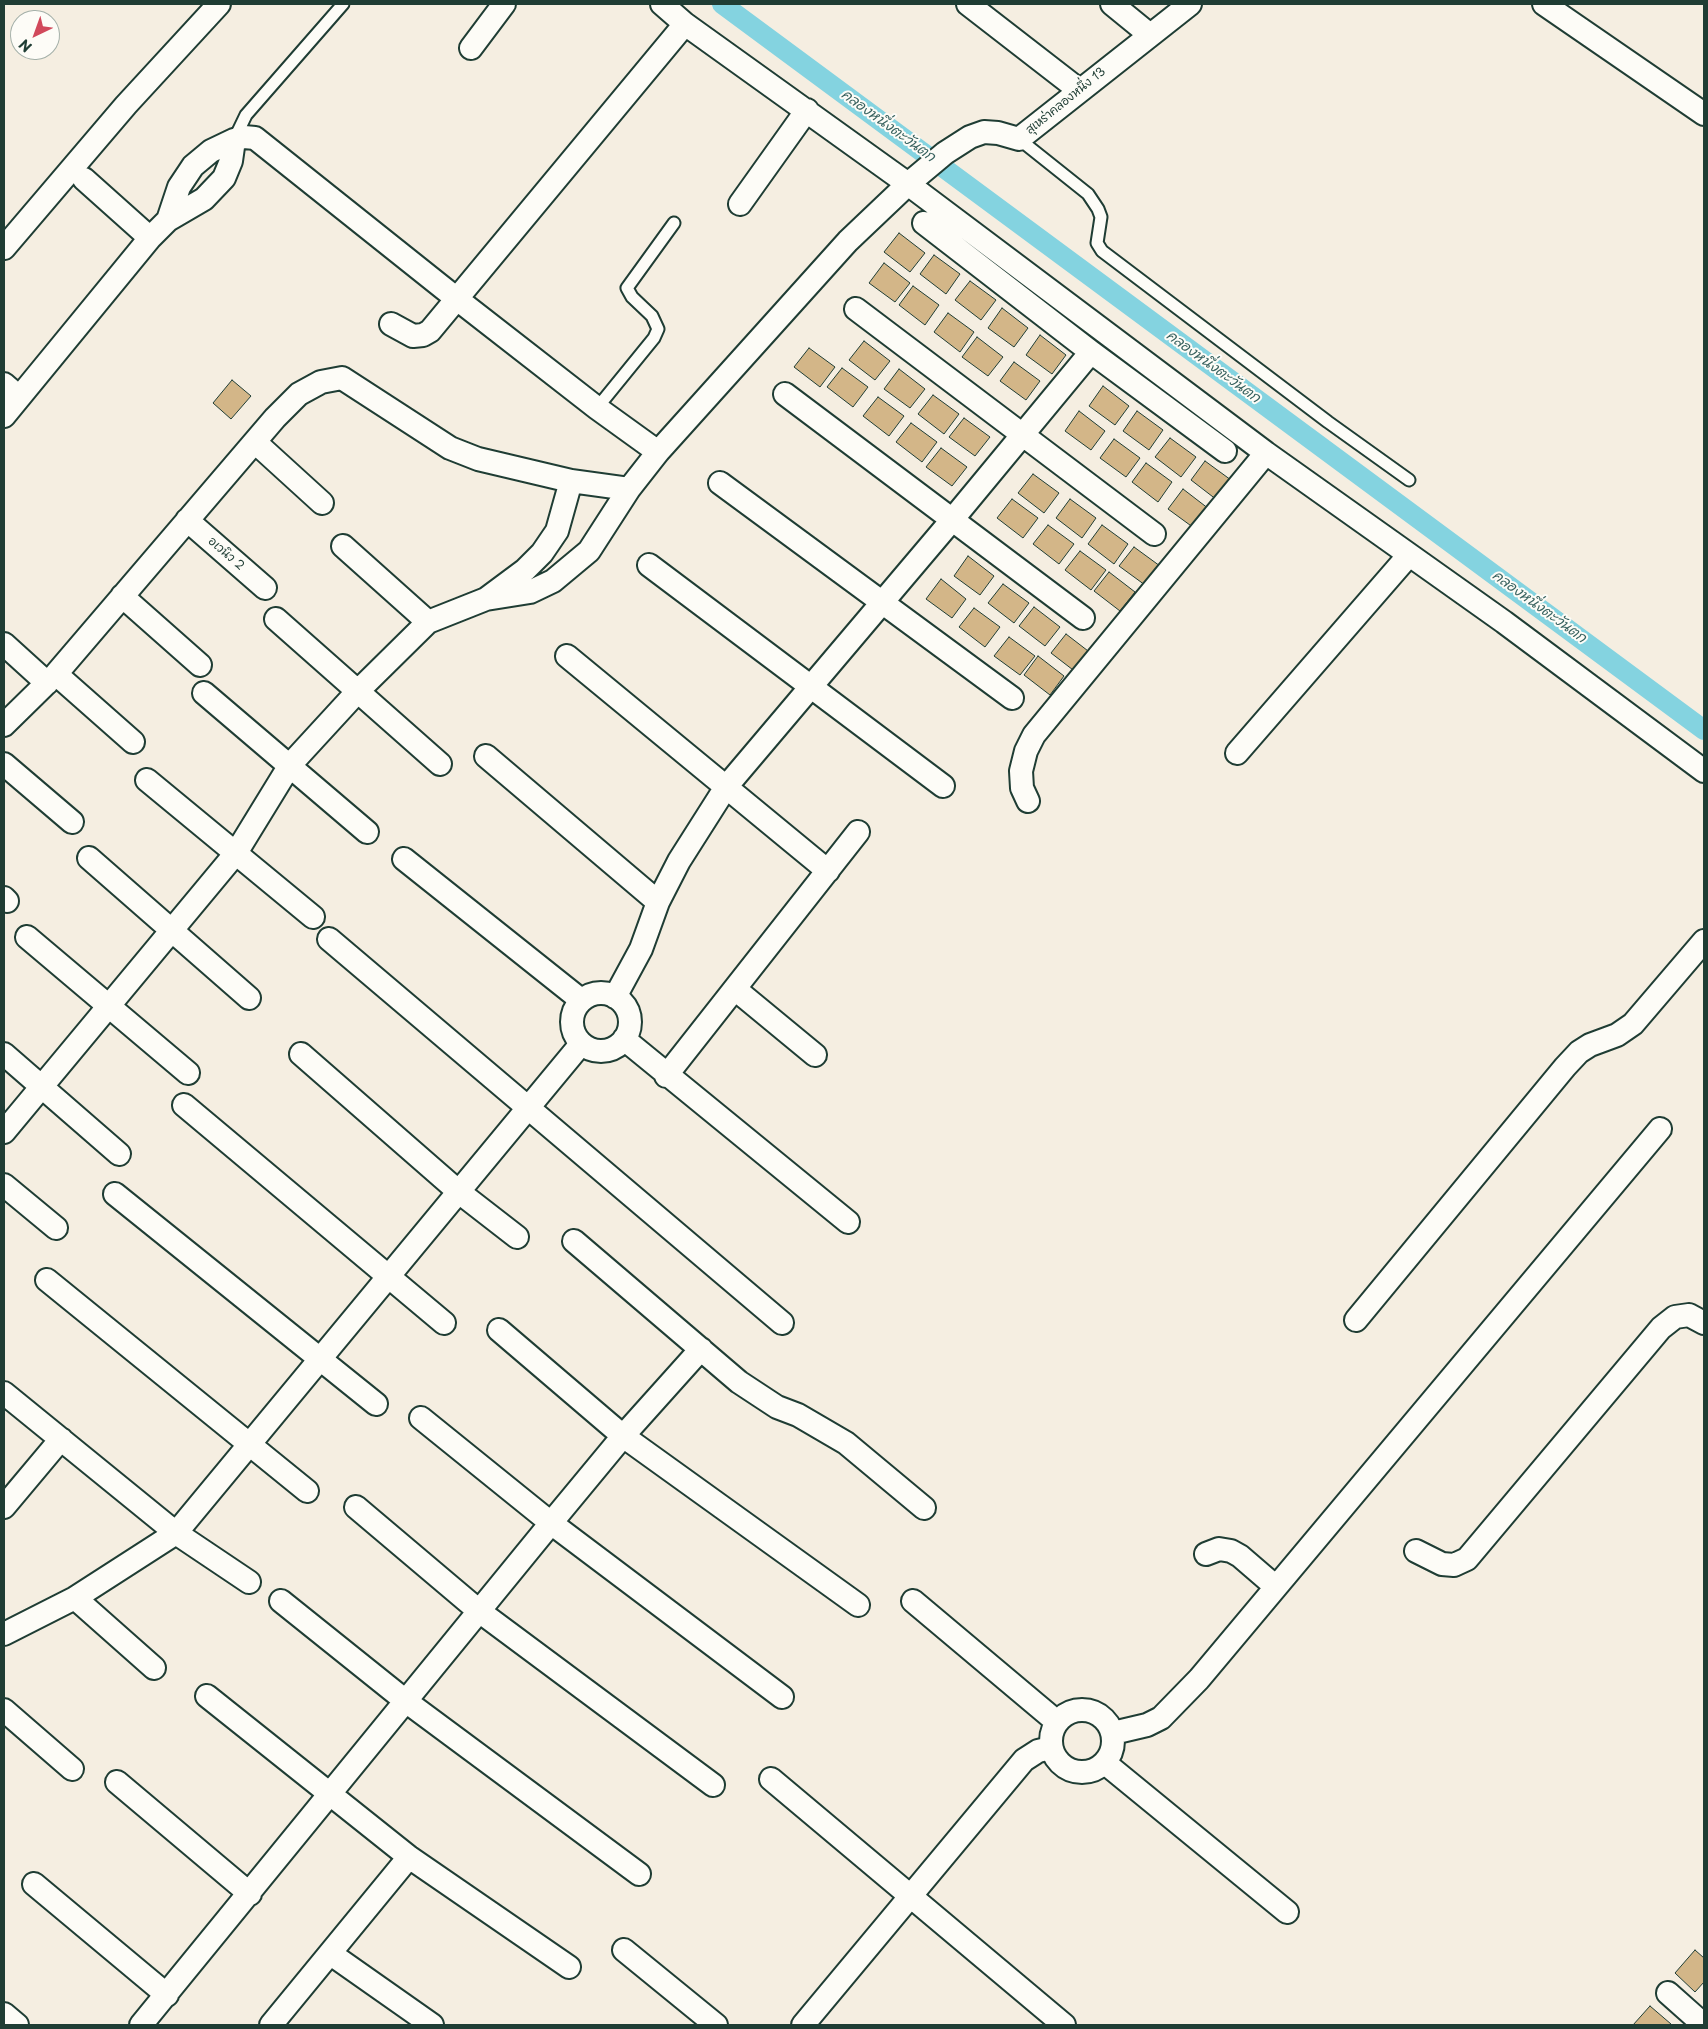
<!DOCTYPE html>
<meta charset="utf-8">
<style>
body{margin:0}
#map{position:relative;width:1708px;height:2029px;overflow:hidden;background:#f5eee1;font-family:"Playpen Sans",sans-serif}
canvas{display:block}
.frame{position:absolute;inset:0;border:5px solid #1f3d34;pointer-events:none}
.north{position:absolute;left:10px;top:10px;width:50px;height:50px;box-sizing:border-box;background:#fdfcf7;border:1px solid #a4b0a9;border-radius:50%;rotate:222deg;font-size:14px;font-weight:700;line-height:20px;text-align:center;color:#1f3d34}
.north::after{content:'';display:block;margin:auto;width:18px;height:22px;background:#d1495b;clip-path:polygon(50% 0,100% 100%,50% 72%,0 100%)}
</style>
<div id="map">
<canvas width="1708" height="2029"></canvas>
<div class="frame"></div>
<div class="north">N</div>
</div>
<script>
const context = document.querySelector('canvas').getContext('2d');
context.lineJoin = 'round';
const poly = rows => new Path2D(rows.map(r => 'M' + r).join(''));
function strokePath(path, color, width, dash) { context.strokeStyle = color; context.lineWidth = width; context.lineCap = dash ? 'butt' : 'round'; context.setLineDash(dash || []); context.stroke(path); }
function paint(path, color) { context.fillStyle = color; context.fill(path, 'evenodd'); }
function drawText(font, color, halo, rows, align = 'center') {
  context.font = font + ' "Playpen Sans","Playpen Sans Thai",sans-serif'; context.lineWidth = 4; context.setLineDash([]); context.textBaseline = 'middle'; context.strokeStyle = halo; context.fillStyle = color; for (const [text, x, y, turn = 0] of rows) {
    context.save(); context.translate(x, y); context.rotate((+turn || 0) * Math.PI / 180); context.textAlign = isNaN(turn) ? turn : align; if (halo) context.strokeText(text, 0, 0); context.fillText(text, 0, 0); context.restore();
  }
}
const canal = poly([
 [722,4,1704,730]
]);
const building = poly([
 [899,233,925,253,910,272,884,252,899,233],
 [934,255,960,274,946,294,920,274,934,255],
 [884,263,910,283,895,302,869,283,884,263],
 [970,281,996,300,981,320,955,300,970,281],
 [913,286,939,305,925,325,899,305,913,286],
 [1002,308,1028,328,1014,347,988,328,1002,308],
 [948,313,974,332,960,352,934,332,948,313],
 [1040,335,1066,355,1052,374,1026,355,1040,335],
 [977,337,1003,357,988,376,962,357,977,337],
 [864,341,890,361,875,380,849,360,864,341],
 [809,348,835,367,820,387,794,367,809,348],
 [1014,362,1040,381,1026,400,1000,381,1014,362],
 [842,368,868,387,853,407,827,387,842,368],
 [899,369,925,389,910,408,884,389,899,369],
 [232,380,251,396,231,419,213,403,232,380],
 [1103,386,1129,406,1115,425,1089,406,1103,386],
 [933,395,959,414,944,434,918,414,933,395],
 [878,397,904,416,889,436,863,416,878,397],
 [1079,411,1105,431,1091,450,1065,431,1079,411],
 [1137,411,1163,430,1149,450,1123,431,1137,411],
 [964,418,990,437,975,456,949,437,964,418],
 [911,423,937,442,922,462,896,442,911,423],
 [1170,438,1196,457,1181,477,1155,457,1170,438],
 [1114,439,1140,458,1126,477,1100,458,1114,439],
 [941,448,967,467,952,486,926,467,941,448],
 [1205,461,1231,480,1217,500,1191,480,1205,461],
 [1146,463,1172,482,1158,502,1132,482,1146,463],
 [1033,474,1059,493,1044,513,1018,493,1033,474],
 [1183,489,1209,509,1194,528,1168,509,1183,489],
 [1012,499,1038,518,1023,538,997,518,1012,499],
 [1070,499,1096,518,1082,538,1056,518,1070,499],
 [1048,525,1074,544,1059,564,1033,544,1048,525],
 [1102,525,1128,544,1114,564,1088,544,1102,525],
 [1134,547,1160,566,1145,585,1119,566,1134,547],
 [1080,551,1106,570,1091,590,1065,570,1080,551],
 [968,556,994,576,980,595,954,576,968,556],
 [1109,572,1135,592,1120,611,1094,591,1109,572],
 [941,579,966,599,952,618,926,599,941,579],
 [1003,584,1029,603,1014,623,988,603,1003,584],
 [1034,607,1060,627,1045,646,1019,626,1034,607],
 [974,608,1000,627,985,647,959,627,974,608],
 [1066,634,1092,654,1077,673,1051,653,1066,634],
 [1009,637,1035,656,1020,675,994,656,1009,637],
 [1038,656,1064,676,1050,695,1024,675,1038,656],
 [1695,1950,1704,1958,1704,1982,1695,1992,1675,1973,1695,1950],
 [1650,2006,1671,2024,1670,2025,1633,2025,1650,2006]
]);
const service = poly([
 [1019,139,1088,194,1098,209,1101,217,1097,243,1102,251,1328,422,1409,480],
 [234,140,246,115,343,4],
 [597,408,654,338,658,329,652,316,632,297,627,288,674,223]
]);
const minor = poly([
 [662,4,685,24,908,184,1266,453,1504,622,1704,771],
 [968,4,1079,90],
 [1112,4,1150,35],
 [1544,4,1704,114],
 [471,48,504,4],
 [84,179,150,238],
 [740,204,807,110],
 [168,220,179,187,193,166,211,151,234,140,244,137,255,138,457,299,597,408,658,452],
 [924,223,1091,352,1225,451],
 [4,248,126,105,219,4],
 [856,309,1154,534],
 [391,324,413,336,423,335,430,331,685,24],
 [4,384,19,397],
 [785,394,1083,618],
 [4,416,150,238,168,220,204,199,224,178,231,161,234,140],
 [255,442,322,503],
 [720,483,1012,698],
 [187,520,265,588],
 [343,546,428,622],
 [649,565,943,786],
 [122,596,200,665],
 [486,599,530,592,553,581,589,551,629,489,658,452,848,241,908,184,945,153,970,137,984,132,998,133,1019,139,1190,4],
 [276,619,440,764],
 [4,644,47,683],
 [567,656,828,871],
 [56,674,133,742],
 [204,693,367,832],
 [4,725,56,674,275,418,299,394,321,382,342,378,450,448,478,459,571,481,629,489],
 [1237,753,1409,555],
 [486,756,658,902],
 [4,764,72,822],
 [147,780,313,917],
 [1028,801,1022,788,1021,771,1026,751,1034,735,1266,453],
 [89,858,249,998],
 [404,859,581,1000],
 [4,898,7,901],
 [27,937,188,1073],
 [329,939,782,1323],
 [735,989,815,1055],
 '572 1022a29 29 0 1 1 58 0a29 29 0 1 1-58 0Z',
 [615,997,641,949,658,902,679,861,726,787,952,520,1091,352],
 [624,1039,848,1222],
 [4,1054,119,1154],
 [301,1054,459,1192,517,1237],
 [666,1076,858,832],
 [184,1105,444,1323],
 [4,1132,236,853,290,765,358,691,428,622,486,599,525,570,542,553,557,531,571,481],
 [4,1185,56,1228],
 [115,1194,376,1404],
 [574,1241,739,1382,777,1407,798,1415,846,1443,924,1508],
 [47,1280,307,1491],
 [1356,1320,1565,1067,1579,1052,1590,1045,1617,1035,1633,1024,1704,941],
 [499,1330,623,1436,858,1605],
 [4,1393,176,1533,249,1582],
 [421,1418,551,1523,782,1697],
 [4,1507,61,1439],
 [356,1507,479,1611,713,1785],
 [1416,1551,1442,1564,1454,1565,1467,1559,1661,1328,1675,1317,1689,1315,1704,1323],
 [1206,1554,1219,1549,1231,1551,1240,1556,1276,1587],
 [75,1598,154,1668],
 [281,1601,407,1702,639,1874],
 [913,1601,1057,1722],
 [4,1634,75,1598,176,1533,581,1044],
 [207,1696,409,1857,569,1967],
 '1051 1741a31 31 0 1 1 62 0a31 31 0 1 1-62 0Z',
 [4,1710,72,1769],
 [1113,1733,1147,1725,1161,1718,1199,1679,1660,1129],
 [1105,1763,1287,1912],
 [771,1779,1064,2025],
 [117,1782,250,1894],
 [34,1884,167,1995],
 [624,1950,716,2025],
 [331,1954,432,2025],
 [1668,1993,1704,2025],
 [4,2014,17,2025],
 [141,2025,551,1523,623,1436,701,1349],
 [271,2025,409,1857],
 [803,2025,1024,1760,1038,1751,1051,1748]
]);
const streetNames = [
 ["สุเหร่าคลองหนึ่ง 13",1066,101,-39],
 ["อเวนิว 2",226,554,41]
];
const waterNames = [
 ["คลองหนึ่งตะวันตก",888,126,36],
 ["คลองหนึ่งตะวันตก",1213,367,36],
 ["คลองหนึ่งตะวันตก",1539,607,36]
];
strokePath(canal, '#84d3e0', 20);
paint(building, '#d3b688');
strokePath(building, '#1f3d34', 1);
strokePath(service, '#1f3d34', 15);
strokePath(minor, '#1f3d34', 26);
strokePath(service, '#fdfcf7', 11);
strokePath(minor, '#fdfcf7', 22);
drawText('12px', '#1f3d34', '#fdfcf7', streetNames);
drawText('italic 14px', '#38625f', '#fdfcf7', waterNames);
</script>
